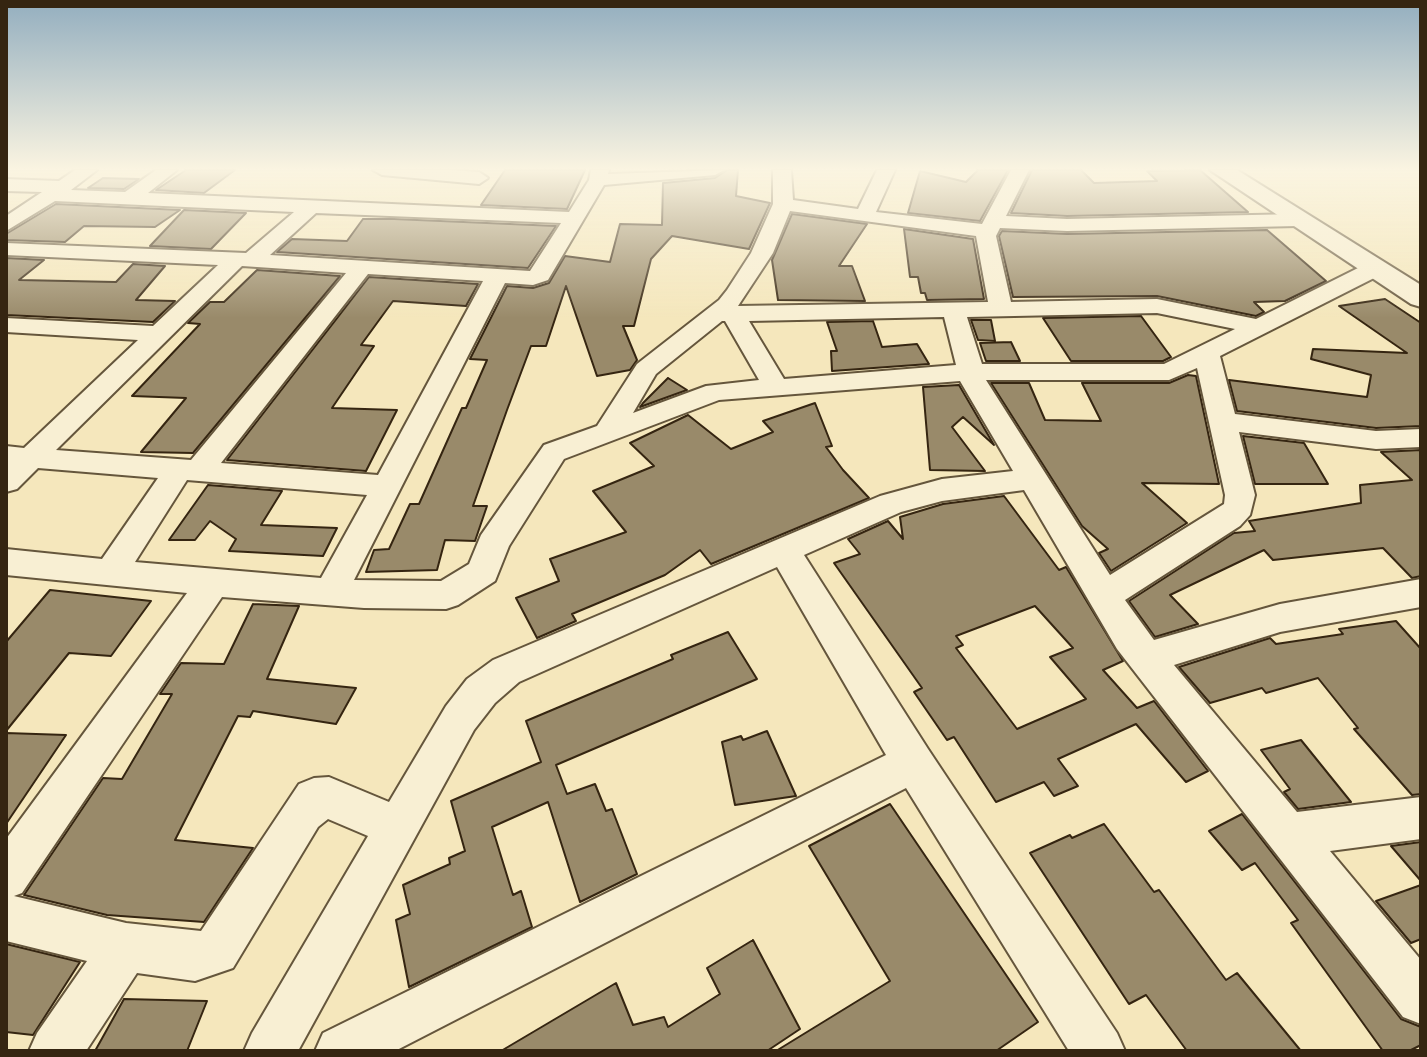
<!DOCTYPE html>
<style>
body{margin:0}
#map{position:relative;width:1427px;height:1057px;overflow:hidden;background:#f5e7bc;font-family:"Libre Caslon Text",serif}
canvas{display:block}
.frame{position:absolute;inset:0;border:8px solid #352511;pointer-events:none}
</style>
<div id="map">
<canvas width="1427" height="1057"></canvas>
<div class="frame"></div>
</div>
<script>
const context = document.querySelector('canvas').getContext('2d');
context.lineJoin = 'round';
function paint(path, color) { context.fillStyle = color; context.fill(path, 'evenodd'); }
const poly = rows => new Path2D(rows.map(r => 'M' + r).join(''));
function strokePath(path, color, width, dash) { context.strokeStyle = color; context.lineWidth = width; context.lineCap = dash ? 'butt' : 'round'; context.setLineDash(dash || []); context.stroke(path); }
const building = poly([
 [186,170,235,170,204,193,156,190,186,170],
 [505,170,585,170,567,209,481,205,505,170],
 [727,170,738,170,736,196,770,203,749,249,672,236,651,259,634,326,623,326,637,360,630,370,597,376,566,286,546,346,531,346,507,410,473,506,487,506,475,541,445,540,437,570,366,572,374,550,389,549,410,504,419,504,462,408,466,408,487,360,470,359,507,286,533,288,549,283,565,256,610,262,620,224,662,225,663,183,715,178,727,170],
 [978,170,1008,170,980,221,908,213,920,171,966,182,978,170],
 [1032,170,1081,170,1094,183,1157,181,1147,171,1200,170,1248,212,1067,216,1011,213,1032,170],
 [103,178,139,179,124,189,88,188,103,178],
 [56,204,180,210,155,227,84,226,65,242,6,240,6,234,56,204],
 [184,210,246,213,211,249,150,246,184,210],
 [792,214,867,224,839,266,852,266,865,301,778,300,772,260,792,214],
 [363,219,394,219,556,226,528,268,277,252,292,239,347,241,363,219],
 [904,229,973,239,984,299,927,300,925,293,921,293,918,277,910,277,904,229],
 [1267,230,1326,281,1285,301,1254,302,1264,312,1256,316,1157,296,1013,297,999,236,1002,231,1067,234,1267,230],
 [6,258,44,260,19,280,116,282,133,264,165,266,136,300,175,301,153,322,6,315,6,258],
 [257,270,340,276,193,453,141,452,186,398,132,396,200,324,188,323,210,302,224,302,257,270],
 [369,277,478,284,466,306,393,301,361,345,374,346,332,408,397,410,366,471,227,460,369,277],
 [1385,299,1421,323,1421,426,1376,428,1237,411,1229,380,1367,397,1371,375,1311,359,1313,349,1407,353,1339,306,1385,299],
 [1141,316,1171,357,1163,361,1071,361,1043,318,1141,316],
 [971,320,991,320,995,341,978,340,971,320],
 [873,321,882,347,917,344,929,364,832,371,831,351,837,351,827,322,873,321],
 [1011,342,1020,361,986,361,980,343,1011,342],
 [1188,375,1196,376,1219,484,1142,483,1187,523,1111,571,1099,553,1108,549,1082,526,991,383,1029,383,1045,420,1101,421,1082,383,1169,383,1188,375],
 [668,378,687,390,640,407,643,403,668,378],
 [959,385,994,445,963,417,952,427,985,471,930,470,923,387,959,385],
 [815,403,832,446,826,447,843,470,869,498,711,564,700,550,665,575,572,614,576,621,537,638,516,598,559,581,550,559,626,532,593,491,654,466,630,443,688,415,731,449,773,432,763,421,815,403],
 [1243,436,1304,443,1328,484,1255,484,1243,436],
 [1421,450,1421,576,1412,578,1383,548,1273,560,1264,550,1170,595,1198,624,1155,637,1129,601,1234,533,1255,531,1249,521,1361,503,1360,485,1412,480,1381,452,1421,450],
 [208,485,282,491,261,525,337,528,323,556,229,551,236,539,210,521,195,540,169,540,208,485],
 [1004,496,1059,570,1066,567,1123,661,1103,670,1137,708,1154,701,1208,771,1186,782,1136,724,1058,759,1078,786,1054,796,1044,782,996,802,954,737,947,740,914,692,922,688,834,563,860,554,848,539,888,521,903,539,900,517,943,504,1004,496],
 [1035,606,1073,648,1050,657,1086,699,1017,729,956,648,963,645,956,636,1035,606],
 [50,590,151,601,111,656,69,653,6,731,6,642,50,590],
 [253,604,299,606,267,679,356,688,336,724,253,711,250,717,238,716,175,840,253,848,204,922,107,915,24,895,103,778,122,779,172,694,160,694,181,663,224,664,253,604],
 [1396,621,1421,649,1421,794,1412,795,1354,729,1358,728,1318,678,1266,693,1262,688,1210,703,1179,667,1270,638,1276,644,1343,634,1339,629,1396,621],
 [728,632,757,679,556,765,567,794,595,784,606,811,612,809,637,874,580,902,548,802,492,827,513,895,521,891,532,927,409,987,396,920,410,914,403,885,450,864,449,858,465,851,451,801,541,762,526,721,673,659,671,655,728,632],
 [767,731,796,796,735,805,722,742,741,736,743,740,767,731],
 [6,733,66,735,6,824,6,733],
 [1301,740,1351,802,1298,809,1284,792,1290,789,1261,750,1301,740],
 [890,804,1038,1022,996,1051,776,1051,890,981,809,846,890,804],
 [1242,814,1401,1019,1421,1027,1421,1045,1409,1051,1383,1051,1291,923,1298,920,1255,863,1242,870,1209,831,1242,814],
 [1104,824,1154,892,1159,890,1226,980,1237,973,1301,1051,1187,1051,1146,995,1129,1004,1030,853,1070,835,1072,838,1104,824],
 [1421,842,1421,881,1391,846,1421,842],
 [1421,885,1421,939,1411,943,1376,901,1421,885],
 [753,940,800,1029,767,1051,501,1051,616,983,633,1025,664,1017,668,1027,720,994,707,968,753,940],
 [6,944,80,962,33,1035,6,1032,6,944],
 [124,999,207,1001,187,1051,95,1051,124,999]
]);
const minor = poly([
 [75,170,97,170,71,190,125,192,156,170,177,170,148,193,569,212,589,180,591,170,609,170,608,174,724,170,715,175,604,185,548,280,533,285,505,283,354,580,441,581,469,564,481,535,544,445,597,426,637,364,719,300,727,290,751,253,773,204,773,170,791,170,793,200,858,209,877,170,895,170,876,212,982,224,1011,170,1029,170,1006,216,1067,219,1298,214,1308,220,1298,226,1067,231,1000,228,996,236,1011,302,1157,299,1256,319,1366,264,1382,264,1385,269,1382,274,1220,356,1235,414,1376,431,1421,429,1421,447,1376,449,1239,432,1255,495,1250,515,1240,526,1125,600,1154,640,1280,604,1421,579,1421,607,1280,632,1174,665,1297,812,1421,797,1421,839,1330,851,1421,960,1421,1024,1403,1017,1117,649,1024,490,942,501,901,512,804,555,928,749,1117,1033,1125,1051,1069,1051,906,788,395,1051,315,1051,323,1033,886,755,777,567,519,682,495,703,474,730,298,1051,244,1051,252,1033,368,836,328,819,318,827,233,968,195,981,137,973,86,1051,29,1051,37,1033,87,961,6,941,6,839,187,593,6,575,6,549,102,559,158,478,38,468,17,489,6,492,6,446,24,448,138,340,6,332,6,318,153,326,218,265,6,255,6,243,246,253,294,212,55,201,6,231,6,216,42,192,6,191,6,179,59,181,75,170],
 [790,211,976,236,988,302,738,306,773,253,790,211],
 [316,213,561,223,530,271,270,255,316,213],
 [242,266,346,273,191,460,56,450,242,266],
 [368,274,483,281,378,475,221,463,368,274],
 [1157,313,1235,329,1164,364,982,364,967,317,1157,313],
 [944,317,956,365,784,379,749,321,944,317],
 [722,321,725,321,759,380,706,386,633,413,656,374,722,321],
 [1197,368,1225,495,1224,504,1110,575,986,380,1169,380,1197,368],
 [960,381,1013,471,942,479,880,496,493,660,467,679,446,706,389,802,329,777,314,778,299,784,201,931,126,923,14,896,22,893,222,597,364,608,446,609,458,605,495,581,509,546,564,459,719,400,960,381],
 [187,480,367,495,321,578,135,562,187,480],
 [373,170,451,170,479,172,488,178,479,184,382,175,373,170]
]);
const tertiary = poly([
 [1210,170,1237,170,1421,285,1421,307,1411,304,1210,170]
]);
paint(building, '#998a6a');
strokePath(building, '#352511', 2);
strokePath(minor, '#65563c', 4);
strokePath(tertiary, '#65563c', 4);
paint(minor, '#f8efd3');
paint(tertiary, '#f8efd3');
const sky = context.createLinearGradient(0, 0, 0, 318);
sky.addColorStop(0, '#93aebf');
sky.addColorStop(0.53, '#faf4e1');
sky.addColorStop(1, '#faf4e100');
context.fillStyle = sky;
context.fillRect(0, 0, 1427, 318);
</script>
